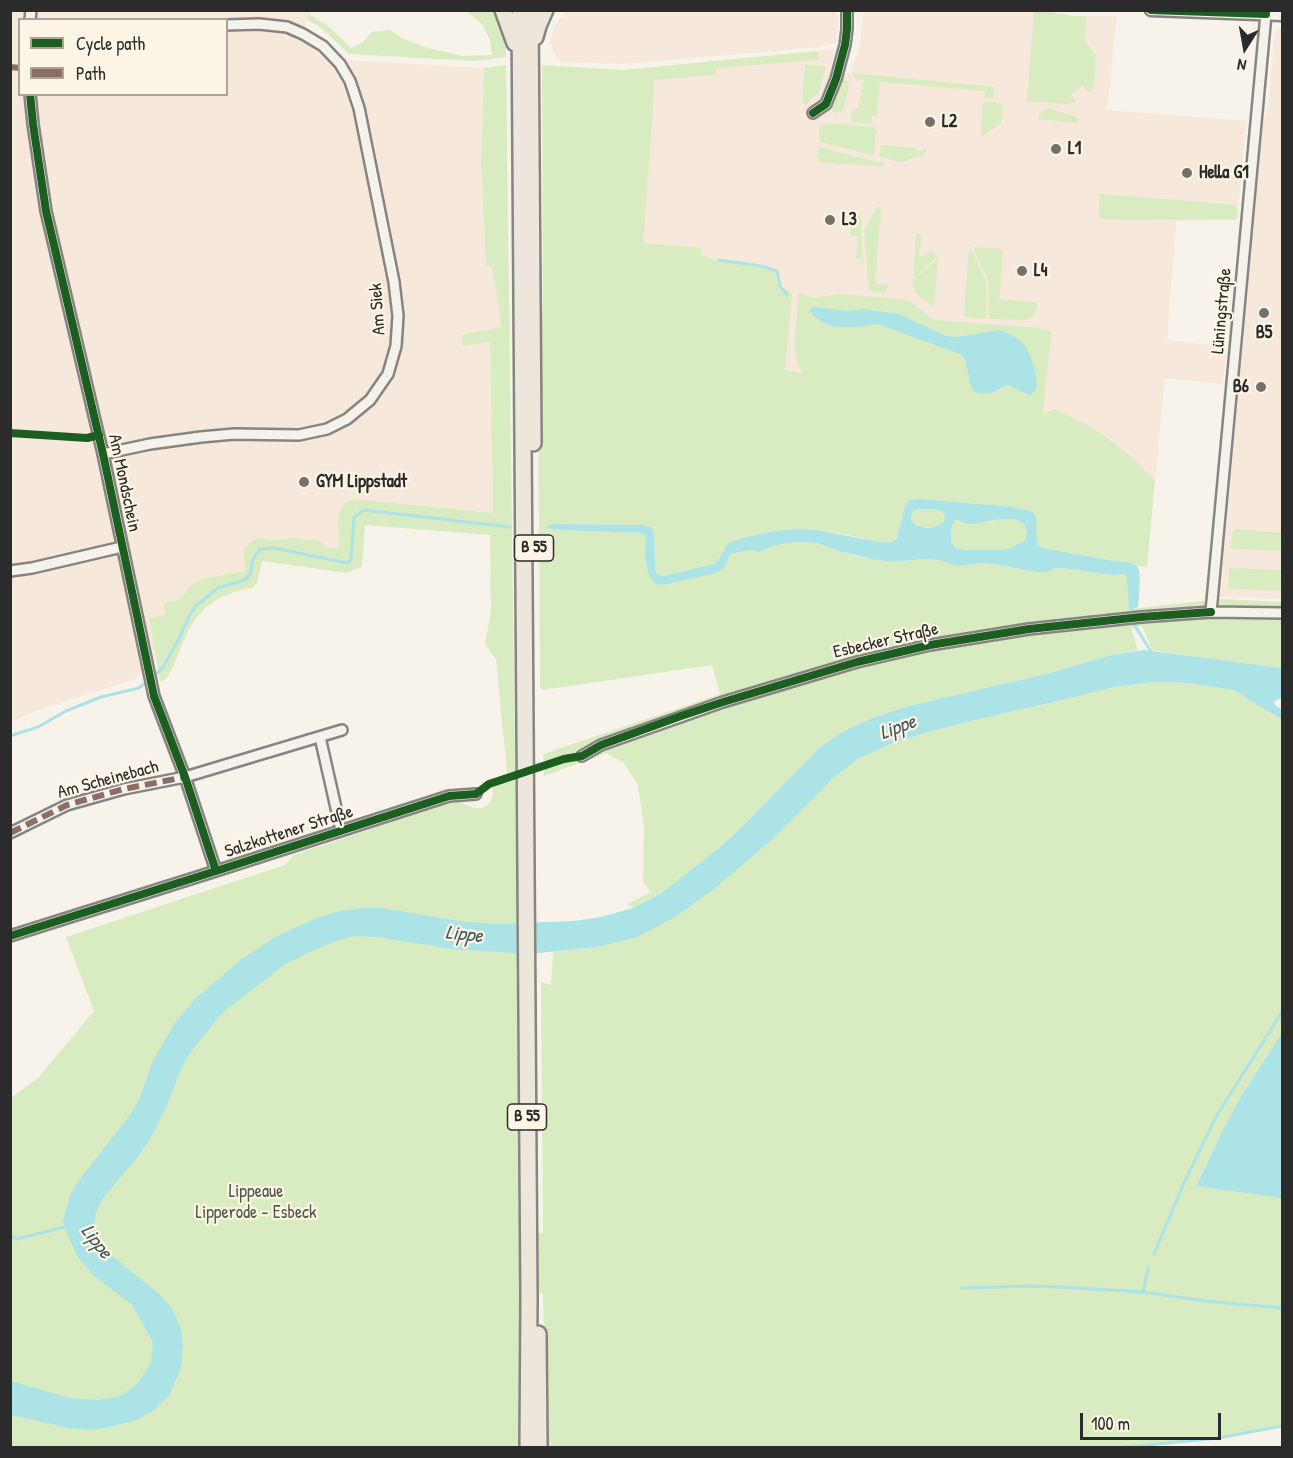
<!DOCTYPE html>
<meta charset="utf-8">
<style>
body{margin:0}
#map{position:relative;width:1293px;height:1458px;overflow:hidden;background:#f7f3ea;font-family:"Patrick Hand",sans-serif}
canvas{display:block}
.frame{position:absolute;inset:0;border:12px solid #2b2b2b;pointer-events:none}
.legend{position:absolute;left:18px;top:18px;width:210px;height:78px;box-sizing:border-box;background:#fcf5e5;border:2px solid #a8a49b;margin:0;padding:8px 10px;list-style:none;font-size:18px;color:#2b2b2b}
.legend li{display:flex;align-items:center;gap:12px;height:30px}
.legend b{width:30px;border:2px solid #a8a49b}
.north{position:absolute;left:1215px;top:18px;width:60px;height:60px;-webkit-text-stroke:4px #fcf5e5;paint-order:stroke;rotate:191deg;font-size:16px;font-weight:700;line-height:24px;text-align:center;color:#2b2b2b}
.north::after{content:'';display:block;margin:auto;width:21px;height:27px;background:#2b2b2b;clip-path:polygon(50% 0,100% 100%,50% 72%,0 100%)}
.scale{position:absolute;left:1080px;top:1413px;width:141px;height:27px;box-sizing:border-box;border:3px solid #2b2b2b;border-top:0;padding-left:8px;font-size:18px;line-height:21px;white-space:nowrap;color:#2b2b2b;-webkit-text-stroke:4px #fcf5e5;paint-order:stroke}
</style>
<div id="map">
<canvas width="1293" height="1458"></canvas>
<div class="frame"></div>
<ul class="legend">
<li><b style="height:8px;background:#1b5e20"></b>Cycle path</li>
<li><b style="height:8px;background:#8d6e63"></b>Path</li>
</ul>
<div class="north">N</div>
<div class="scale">100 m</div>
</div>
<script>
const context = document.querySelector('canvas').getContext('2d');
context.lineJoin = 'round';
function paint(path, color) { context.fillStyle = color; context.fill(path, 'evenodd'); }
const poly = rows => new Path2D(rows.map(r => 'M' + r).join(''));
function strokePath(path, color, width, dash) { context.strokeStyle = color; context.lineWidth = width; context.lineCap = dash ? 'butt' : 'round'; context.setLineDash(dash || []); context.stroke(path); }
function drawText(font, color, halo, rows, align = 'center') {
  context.font = font + ' "Patrick Hand",sans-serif'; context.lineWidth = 4.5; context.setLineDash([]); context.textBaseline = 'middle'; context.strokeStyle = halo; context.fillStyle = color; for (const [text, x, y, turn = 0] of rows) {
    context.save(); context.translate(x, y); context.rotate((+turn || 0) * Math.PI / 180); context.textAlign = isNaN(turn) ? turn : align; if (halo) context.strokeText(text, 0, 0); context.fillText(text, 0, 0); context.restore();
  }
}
const built = poly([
 [834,10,839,18,836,43,820,47,623,64,560,62,550,43,555,25,567,11],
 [1043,10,1074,16,1117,16,1107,110,1246,121,1237,220,1176,221,1167,340,1227,347,1223,384,1165,378,1155,481,1067,471,1019,417,785,369,792,293,571,265,601,83,626,70,835,49,831,71,851,73,860,44,863,11],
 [11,11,310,11,310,15,306,19,304,39,328,59,484,68,481,162,486,266,492,268,502,328,462,335,463,346,490,342,493,513,355,499,339,548,325,547,293,538,274,540,259,538,251,541,243,551,246,571,205,578,192,584,179,600,164,603,165,615,149,618,156,659,135,679,35,711,11,722],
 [20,20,226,20,226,94,20,94],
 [1279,28,1282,29,1282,599,1220,597,1263,124,1268,106,1275,32]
]);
const green = poly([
 [466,11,493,11,502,28,506,43,506,57,474,61,349,54,320,27,306,19,310,15,327,25,351,48,362,43,372,32,390,30,402,38,425,47,462,56,492,55,490,40,482,24],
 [1034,11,1042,11,1074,16,1087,16,1085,37,1086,42,1096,56,1094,85,1093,89,1089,93,1083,85,1071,94,1076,102,1073,103,1066,104,1027,101],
 [818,51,819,60,716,68,715,75,654,80,654,95,643,243,701,248,701,255,715,260,762,268,775,273,778,285,792,293,785,370,803,373,799,366,794,346,799,293,813,298,838,294,903,299,912,303,934,320,1038,328,1051,332,1043,414,1055,409,1086,424,1117,445,1137,462,1155,481,1147,567,1137,566,1127,562,1115,561,1042,548,1037,545,1036,523,1031,511,1013,507,921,499,902,516,897,538,893,542,886,543,848,535,816,530,796,529,774,531,747,537,728,543,719,559,714,564,664,576,657,574,655,566,654,533,652,528,645,525,562,524,562,530,644,533,646,539,645,557,655,583,726,566,730,554,750,550,759,551,772,546,795,542,817,543,841,552,859,557,894,562,923,559,939,560,956,566,983,563,999,565,1037,572,1047,572,1055,568,1062,568,1114,575,1124,574,1127,577,1127,582,1129,609,1221,599,1282,602,1282,668,1183,655,1152,650,1142,626,1131,628,1138,650,1111,655,1050,673,909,706,870,719,842,732,819,748,743,826,719,848,660,894,633,908,627,904,651,892,643,882,644,827,638,785,624,763,606,753,544,776,543,754,720,694,712,665,543,690,540,687,538,361,543,302,542,65,623,70],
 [814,307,849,311,865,309,884,311,899,314,946,336,957,337,968,335,1026,346,1035,370,1032,394,1025,395,1014,387,1008,385,996,392,968,378,967,362,964,358,954,351,877,324,857,327,838,327,829,325,820,321,811,310],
 [506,65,521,1233,543,1233,541,982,551,985,553,952,597,947,714,889,772,840,833,778,858,759,886,746,928,732,979,719,1067,699,1114,687,1153,682,1190,683,1237,691,1245,698,1282,719,1282,1033,1240,1098,1225,1126,1196,1185,1282,1198,1282,1426,1219,1438,1116,1448,546,1447,543,1293,521,1294,521,1447,11,1448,11,1098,38,1078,94,1011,66,937,285,865,293,856,300,853,366,831,399,819,400,817,445,801,452,801,459,802,474,808,482,808,490,803,493,795,492,786,506,781,507,771,496,660,485,644,491,611,490,535,365,525,362,567,347,573,262,561,257,583,252,588,240,590,221,597,205,608,194,621,186,635,173,667,165,680,160,681,149,618,165,615,164,603,179,600,192,584,205,578,246,571,243,551,251,541,259,538,274,540,293,538,320,541,325,547,339,548,338,517,341,508,347,502,355,499,493,513,490,342,463,346,462,335,502,327,492,268,486,266,481,162,484,68],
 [805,65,826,67,818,94,810,100,808,104,802,104],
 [852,73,994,87,993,99,985,98,985,91,880,82,877,116,872,116,871,124,851,122,852,111,860,107,858,103,862,101,860,97,863,95,861,91,864,89,862,84,865,83,863,78,857,81],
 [842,74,849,85,844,108,842,111,834,113,830,107,840,76],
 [986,102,1001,103,1003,106,1001,123,983,136,981,134,983,104],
 [1048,108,1077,117,1078,118,1078,122,1076,123,1039,119,1039,116,1044,110],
 [823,123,873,127,876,131,874,154,871,155,821,142,819,138,819,128],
 [881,145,917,148,918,151,923,151,925,148,926,151,925,154,903,162,898,162,879,156],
 [818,147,883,163,884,165,882,167,820,162,817,156],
 [1100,194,1237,205,1236,219,1119,220,1098,218],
 [878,206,881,209,875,284,889,285,885,292,869,291,864,234,864,230],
 [852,211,858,214,862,219,861,231,863,264,861,264,862,259,856,259,858,236,850,235],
 [916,233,919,233,922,240,920,248,919,257,926,255,932,251,937,256,913,279],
 [974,247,1003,249,999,299,1037,303,1038,308,1032,317,1026,320,989,319,988,281,974,250],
 [971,249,986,281,987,316,985,319,967,317,964,315,964,313,969,250],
 [938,258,934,305,933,307,916,293,913,287,912,281],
 [920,509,932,509,942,511,945,516,943,523,935,527,926,528,915,525,911,520,913,511],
 [955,519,964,523,990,522,1001,519,1014,519,1023,523,1027,531,1025,540,1010,549,997,550,965,550,955,548,951,540,951,529],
 [1236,529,1282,533,1282,551,1231,549,1232,533],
 [1229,568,1282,570,1282,591,1232,589,1228,585]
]);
const water = poly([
 [814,307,849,311,865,309,899,314,946,336,957,337,999,330,1014,336,1026,346,1031,358,1035,370,1037,384,1035,391,1032,394,1028,395,1008,385,989,394,977,393,973,390,970,384,966,362,964,358,960,354,877,324,857,327,838,327,829,325,820,321,813,315,810,310],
 [921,499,1013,507,1031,511,1035,515,1036,519,1037,544,1042,548,1115,561,1127,562,1137,566,1139,570,1140,582,1138,607,1132,609,1129,609,1127,582,1127,577,1124,574,1114,575,1062,568,1055,568,1047,572,1037,572,999,565,983,563,956,566,939,560,923,559,894,562,877,560,841,552,817,543,795,542,772,546,759,552,750,550,730,554,726,566,716,573,663,585,655,583,649,576,645,557,646,539,644,533,561,530,546,528,552,524,645,525,652,528,654,533,655,566,657,574,664,576,714,564,719,559,728,543,747,537,774,531,796,529,816,530,886,543,893,542,897,538,905,506,910,500],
 [920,509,932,509,942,511,945,516,943,523,935,527,926,528,915,525,911,520,913,511],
 [955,519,964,523,974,524,1001,519,1014,519,1023,523,1027,531,1025,540,1010,549,997,550,965,550,955,548,951,540,951,529],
 [1144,650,1282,668,1282,698,1274,701,1275,705,1282,710,1282,719,1245,698,1237,691,1190,683,1153,682,1114,687,1067,699,979,719,928,732,886,746,858,759,833,778,772,840,714,889,678,915,638,937,597,947,529,954,453,949,376,937,354,936,336,941,314,950,284,965,221,1014,189,1054,178,1076,166,1108,155,1130,140,1154,104,1197,96,1212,94,1227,99,1240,108,1253,157,1292,172,1308,181,1329,183,1345,181,1367,169,1396,154,1410,139,1419,114,1426,92,1430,69,1428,11,1415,11,1381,69,1398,98,1400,121,1396,138,1383,151,1363,153,1342,132,1305,93,1275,78,1257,70,1241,63,1221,70,1196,76,1184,131,1114,141,1096,151,1065,174,1024,197,997,242,959,277,936,317,918,341,911,363,908,382,908,465,922,498,924,574,921,601,917,633,908,660,894,719,848,743,826,819,748,842,732,870,719,909,706,1050,673,1111,655],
 [1282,1033,1282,1198,1196,1186,1225,1126,1240,1098]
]);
const stream = poly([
 [719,260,761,266,777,271,780,286,787,295],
 [1132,609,1135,626,1152,653],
 [10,736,38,727,66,711,101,697,139,688,162,669,180,637,189,616,197,605,218,588,245,580,251,573,252,561,260,549,274,548,347,563,351,560,354,518,363,510,510,527],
 [10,1235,17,1239,69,1226],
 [1154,1254,1184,1183,1217,1115,1282,1012],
 [961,1288,1034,1286,1079,1288,1143,1292,1206,1301,1282,1308],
 [1143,1292,1148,1268],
 [1116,1448,1219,1438,1282,1426]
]);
const minor = poly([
 [30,20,31,10],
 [30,94,33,124,46,211,103,454,154,696,185,777,216,871],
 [813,113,826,104,836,79,845,45,847,29,847,10],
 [103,454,150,444,201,437,234,434,299,435,327,429,347,419,370,400,388,374,396,346,398,316,394,282,359,108,350,81,340,64,323,46,303,34,287,27,259,24,226,25],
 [10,571,32,568,122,547],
 [1211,612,1266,14],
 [320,737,341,830],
 [582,756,601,745,723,702,857,662,930,645,1029,629,1141,617,1211,612,1282,613],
 [10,833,67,805,124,789,185,777,342,730],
 [10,936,216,871,449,796,476,794]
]);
const tertiary = poly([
 [1151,10,1282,15]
]);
const trunk = poly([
 [503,10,515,43],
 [520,10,529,1298,528,1448],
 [530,10,533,443],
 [535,37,538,26,545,10],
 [538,1334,539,1448]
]);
const quiet = poly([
 [10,67,20,68],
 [10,833,67,805,124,789,185,777]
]);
const cycleway = poly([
 [1151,10,1266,14],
 [30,94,33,124,46,211,103,454,154,696,185,777,216,871],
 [813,113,826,104,836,79,845,45,847,29,847,10],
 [10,433,87,438,99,435],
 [10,936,216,871,449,796,476,794,489,784,564,759,582,756,601,745,681,716,723,702,857,662,930,645,1029,629,1141,617,1211,612]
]);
const markers = [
 [930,122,6,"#72716e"],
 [1056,149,6,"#72716e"],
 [1187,173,6,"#72716e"],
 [830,220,6,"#72716e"],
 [1022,271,6,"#72716e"],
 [1264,313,6,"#72716e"],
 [1261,387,6,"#72716e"],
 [304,482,6,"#72716e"]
];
const shields = [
 [534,548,39],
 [527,1117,39]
];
const shieldNames = [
 ["B 55",534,548],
 ["B 55",527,1117]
];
const poiNames = [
 ["L2",942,122],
 ["L1",1068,149],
 ["Hella G1",1199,173],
 ["L3",842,220],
 ["L4",1034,271],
 ["B5",1264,333,"center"],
 ["B6",1249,387,"right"],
 ["GYM Lippstadt",316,482]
];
const streetNames = [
 ["Am Siek",378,309,-94],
 ["Lüningstraße",1222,311,-85],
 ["Am Mondschein",124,483,78],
 ["Esbecker Straße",886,641,-13],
 ["Am Scheinebach",108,780,-15],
 ["Salzkottener Straße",289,832,-18]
];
const parkNames = [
 ["Lippeaue",256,1192],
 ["Lipperode - Esbeck",256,1213]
];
const waterNames = [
 ["Lippe",898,728,-21],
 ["Lippe",464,935,6],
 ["Lippe",96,1242,52]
];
paint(built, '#f6e8da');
paint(green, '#d9ebc0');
paint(water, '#abe3e6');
strokePath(stream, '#abe3e6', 3);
strokePath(minor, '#878581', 14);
strokePath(tertiary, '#878581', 15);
strokePath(trunk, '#878581', 20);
strokePath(minor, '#f5f2ec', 9);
strokePath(tertiary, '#f5f2ec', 10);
strokePath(trunk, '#ede6da', 15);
strokePath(quiet, '#8d6e63', 6, [12, 6]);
strokePath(cycleway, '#1b5e20', 8);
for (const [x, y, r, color] of markers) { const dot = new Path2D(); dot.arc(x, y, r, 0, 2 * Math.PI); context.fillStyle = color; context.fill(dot); strokePath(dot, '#fcf5e5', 2); }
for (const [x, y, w] of shields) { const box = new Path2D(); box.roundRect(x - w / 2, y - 13, w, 26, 4.5); context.fillStyle = '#fcf5e5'; context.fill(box); strokePath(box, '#2b2b2b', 1.5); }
drawText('bold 16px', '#2b2b2b', null, shieldNames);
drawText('bold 18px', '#2b2b2b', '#fcf5e5', poiNames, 'left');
drawText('18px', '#2b2b2b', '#fcf5e5', streetNames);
drawText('18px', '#505948', '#fcf5e5', parkNames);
drawText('italic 20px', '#43575a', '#fcf5e5', waterNames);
</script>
